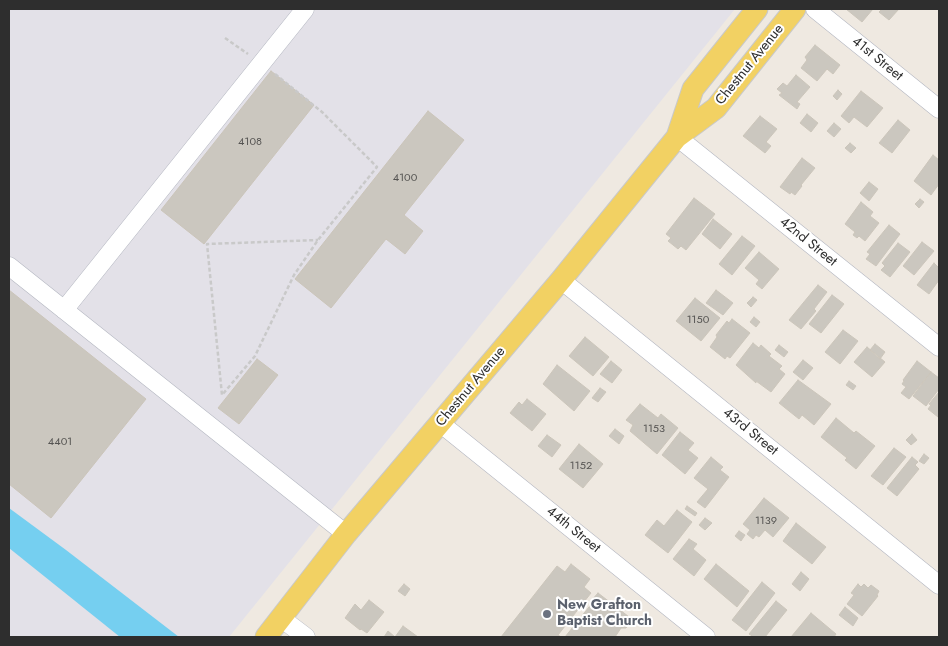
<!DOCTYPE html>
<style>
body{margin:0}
#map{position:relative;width:948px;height:646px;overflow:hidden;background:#efe9e1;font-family:Jost,sans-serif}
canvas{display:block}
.frame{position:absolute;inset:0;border:10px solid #2e2e2e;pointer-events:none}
</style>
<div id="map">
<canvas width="948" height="646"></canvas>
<div class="frame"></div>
</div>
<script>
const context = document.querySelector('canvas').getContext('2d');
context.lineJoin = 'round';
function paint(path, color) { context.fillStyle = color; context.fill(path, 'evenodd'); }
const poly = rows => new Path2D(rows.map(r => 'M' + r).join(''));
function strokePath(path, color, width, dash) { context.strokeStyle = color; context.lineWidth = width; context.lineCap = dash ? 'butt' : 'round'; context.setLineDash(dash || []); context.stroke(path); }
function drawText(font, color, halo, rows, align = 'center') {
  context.font = font + ' Jost,sans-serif'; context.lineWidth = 4; context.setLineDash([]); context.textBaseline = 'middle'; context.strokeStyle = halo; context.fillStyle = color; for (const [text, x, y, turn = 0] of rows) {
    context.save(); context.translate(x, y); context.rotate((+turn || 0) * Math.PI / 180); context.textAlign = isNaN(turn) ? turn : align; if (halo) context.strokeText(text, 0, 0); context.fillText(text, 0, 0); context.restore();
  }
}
const industrial = poly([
 [9,9,735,9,229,637,9,637]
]);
const water = poly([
 [9,508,66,550,179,637,120,637,9,548]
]);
const building = poly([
 [846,9,873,9,862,22,846,9],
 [882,9,899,9,889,20,879,12,882,9],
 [815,45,840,65,833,74,827,69,817,81,801,68,807,60,805,57,815,45],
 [271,71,314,105,204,244,161,210,271,71],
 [796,75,810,87,797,102,800,104,797,109,779,95,782,93,777,89,783,83,787,86,796,75],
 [838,90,842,94,837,100,833,96,838,90],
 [861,91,883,108,867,127,854,117,849,123,841,116,861,91],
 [428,111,464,140,404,215,423,231,405,254,386,239,331,308,295,279,428,111],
 [807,114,818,123,811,132,800,123,807,114],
 [760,116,777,129,766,142,771,146,765,153,743,136,760,116],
 [898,120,910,130,892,153,879,143,898,120],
 [834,123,841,129,834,137,827,131,834,123],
 [850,143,856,148,851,153,845,148,850,143],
 [933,155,939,160,939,184,931,195,914,181,933,155],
 [802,158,815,168,801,185,802,186,795,195,791,192,790,194,780,187,802,158],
 [869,182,878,189,869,201,860,193,869,182],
 [694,198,715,214,686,250,681,246,678,249,668,241,671,238,666,234,694,198],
 [920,199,924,202,919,208,915,204,920,199],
 [861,202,873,212,870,216,879,223,865,241,859,236,857,238,853,235,855,232,845,224,861,202],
 [713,219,732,234,720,249,702,234,713,219],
 [889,225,900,234,876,266,866,259,870,254,867,252,889,225],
 [742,236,755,246,732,275,719,264,742,236],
 [922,242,934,251,914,275,903,266,922,242],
 [898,243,910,252,890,277,881,270,885,266,882,263,898,243],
 [759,252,779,269,762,289,756,284,759,280,745,268,759,252],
 [934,263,939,268,939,280,929,294,917,285,934,263],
 [818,285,827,292,814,309,816,311,801,329,789,320,818,285],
 [9,290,146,399,51,518,9,484,9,290],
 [716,290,733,303,723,315,706,303,716,290],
 [832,295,844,304,821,333,809,324,832,295],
 [753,297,757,300,751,307,747,303,753,297],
 [695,298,720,318,701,341,676,321,695,298],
 [754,317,760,322,756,327,750,322,754,317],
 [732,319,750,333,730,358,727,356,725,359,710,347,717,337,716,335,727,321,729,323,732,319],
 [843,330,858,341,840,364,825,352,843,330],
 [585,337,609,357,593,376,569,356,585,337],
 [753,343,759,348,761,345,771,354,769,356,782,366,779,369,785,374,771,392,756,381,756,383,736,365,753,343],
 [875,344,885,352,880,359,870,350,875,344],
 [779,345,788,352,784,357,775,350,779,345],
 [867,347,885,362,872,377,854,362,867,347],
 [257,359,278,375,239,424,218,408,257,359],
 [803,360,813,368,803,380,793,372,803,360],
 [611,361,622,370,612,383,600,374,611,361],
 [917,361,931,372,909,399,901,393,906,387,902,384,904,381,903,380,917,361],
 [557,365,590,391,574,411,543,384,557,365],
 [931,372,939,378,939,389,926,406,913,396,931,372],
 [798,380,831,404,814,425,802,415,799,419,779,403,798,380],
 [849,381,856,386,853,390,846,385,849,381],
 [600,388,606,392,598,402,592,398,600,388],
 [939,392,939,415,938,417,928,409,931,405,929,404,939,392],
 [527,399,546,414,532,431,510,413,519,402,522,405,527,399],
 [640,404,658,418,661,414,678,428,657,454,630,431,633,425,626,420,640,404],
 [836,418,854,433,856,431,875,446,856,469,845,460,847,458,821,437,836,418],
 [615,429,624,436,619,444,609,436,615,429],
 [680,432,694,443,688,450,698,458,685,474,662,455,680,432],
 [912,434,917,440,911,445,906,440,912,434],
 [547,435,561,445,552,457,538,446,547,435],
 [579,444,603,464,583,488,559,469,579,444],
 [894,448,906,457,883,485,871,476,894,448],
 [924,454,929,458,924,464,919,461,924,454],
 [711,457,723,467,720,470,729,477,705,508,697,502,708,489,694,478,711,457],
 [912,457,918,462,915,465,919,469,897,496,887,488,912,457],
 [764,498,789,518,773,537,765,530,759,537,756,535,753,539,747,534,750,530,743,524,764,498],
 [687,506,697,513,695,516,685,509,687,506],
 [677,510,692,522,668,553,645,535,657,520,664,526,677,510],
 [705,518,712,523,705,530,699,525,705,518],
 [796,523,826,547,812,564,783,541,796,523],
 [739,531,745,535,741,541,735,536,739,531],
 [689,539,697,544,693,549,706,560,694,576,673,559,689,539],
 [571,564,590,579,584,587,591,593,558,635,561,637,501,637,557,566,565,572,571,564],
 [716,564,749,591,737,607,704,579,716,564],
 [801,572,809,579,800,591,792,584,801,572],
 [762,582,775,593,746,631,732,620,762,582],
 [404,584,410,589,405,596,398,591,404,584],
 [858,584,861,587,864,584,868,588,871,585,879,591,877,595,878,596,862,616,847,604,854,595,851,593,858,584],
 [598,593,633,620,626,628,621,628,615,637,565,637,593,602,591,601,598,593],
 [369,600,384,612,367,633,361,629,360,630,345,618,355,604,361,610,369,600],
 [776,601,787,610,765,637,754,637,749,634,776,601],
 [845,607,858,618,853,626,839,615,845,607],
 [811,613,836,634,834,637,791,637,811,613],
 [403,626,418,637,384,637,388,631,395,637,403,626]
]);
const path = poly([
 [225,38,248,54],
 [275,74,322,112,377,167,318,240,294,275,255,356,222,395,207,244,318,240]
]);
const minor = poly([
 [815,9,939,109],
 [677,137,939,347],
 [9,266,346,534],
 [561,280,939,585],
 [64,310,305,9],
 [440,423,706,637],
 [281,618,306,637]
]);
const major = poly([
 [677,137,693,89,757,9],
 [266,637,346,534,561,280,677,137,716,108,795,9]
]);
const markers = [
 [547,614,5,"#6b7280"]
];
const numberNames = [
 ["4108",250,142],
 ["4100",405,178],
 ["1150",698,320],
 ["1153",654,429],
 ["4401",60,442],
 ["1152",581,466],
 ["1139",766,521]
];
const streetNames = [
 ["41st Street",877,59,39],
 ["Chestnut Avenue",750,65,-51],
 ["42nd Street",808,242,39],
 ["Chestnut Avenue",471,387,-50],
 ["43rd Street",750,432,39],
 ["44th Street",573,530,39]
];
const worshipNames = [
 ["New Grafton",557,606],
 ["Baptist Church",557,622]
];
paint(industrial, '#e3e1e8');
paint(water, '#75cff0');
paint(building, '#cbc7bf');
strokePath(building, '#cbc5ba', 1);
strokePath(minor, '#b4b7c1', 19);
strokePath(major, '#c9c9c9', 23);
strokePath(path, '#c9c9c9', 2.5, [4, 2.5]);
strokePath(minor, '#fff', 18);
strokePath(major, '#f2d163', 21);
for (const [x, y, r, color] of markers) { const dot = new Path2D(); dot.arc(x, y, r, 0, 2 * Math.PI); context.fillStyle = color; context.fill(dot); strokePath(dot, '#fff', 2); }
drawText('11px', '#555452', null, numberNames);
drawText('14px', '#2e2e2e', '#fff', streetNames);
drawText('bold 14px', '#5b616d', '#fff', worshipNames, 'left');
</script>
